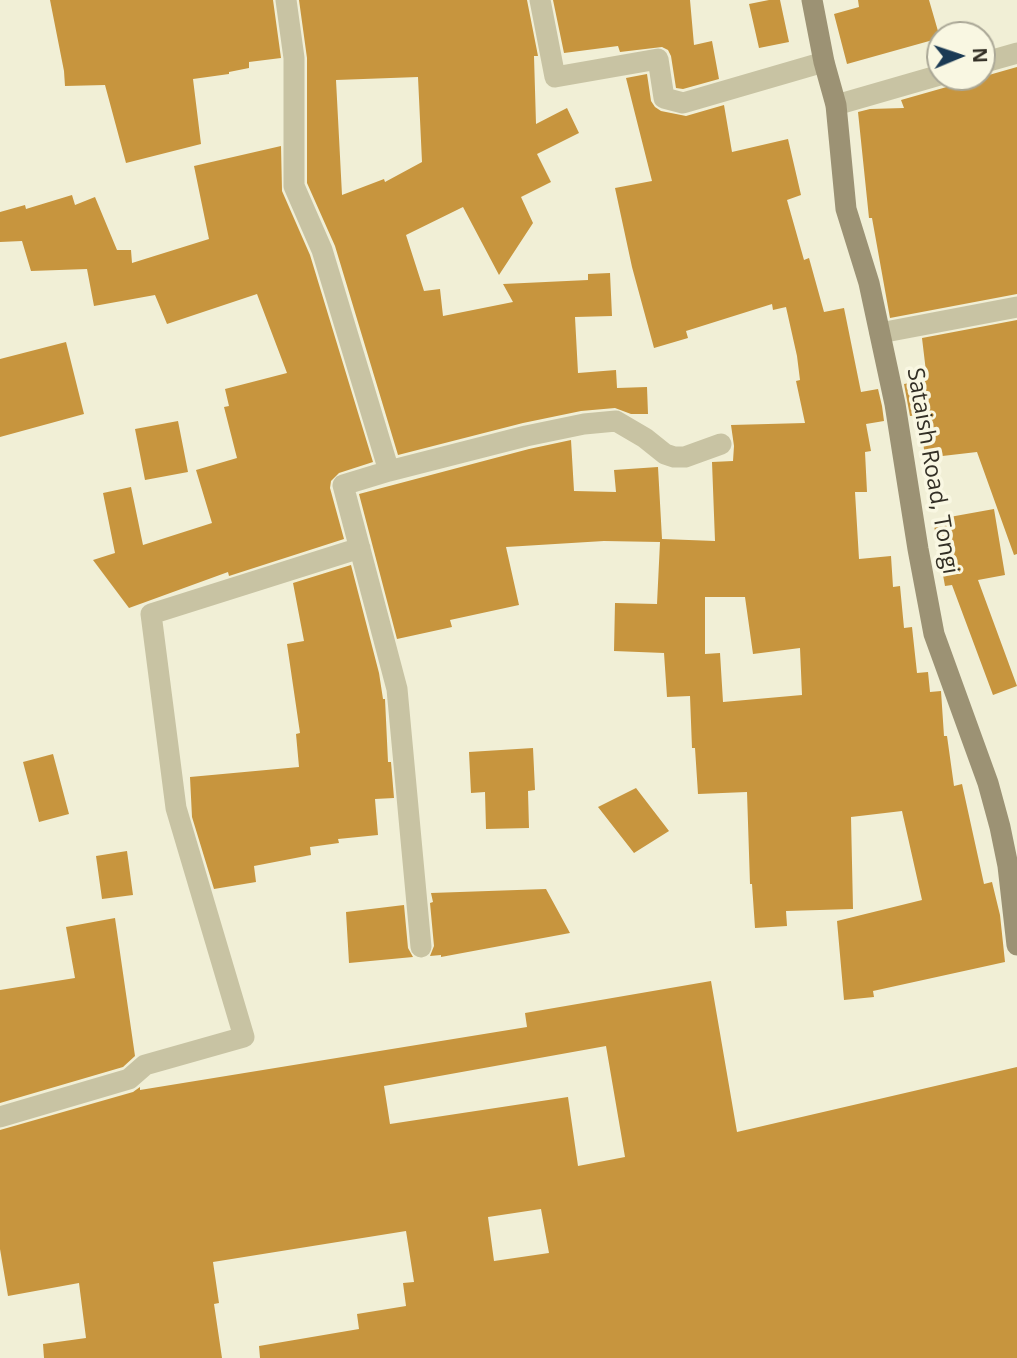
<!DOCTYPE html>
<style>
body{margin:0}
#map{position:relative;width:1017px;height:1358px;overflow:hidden;background:#f1efd6;font-family:"Open Sans",sans-serif}
canvas{display:block}
.north{position:absolute;left:926px;top:21px;width:70px;height:70px;box-sizing:border-box;background:#f9f7e2;border:2px solid #aaa796;border-radius:50%;rotate:88deg;font-size:19px;font-weight:700;line-height:28px;text-align:center;color:#332f25}
.north::after{content:'';display:block;margin:auto;width:24px;height:32px;background:#1b3a54;clip-path:polygon(50% 0,100% 100%,50% 72%,0 100%)}
</style>
<div id="map">
<canvas width="1017" height="1358"></canvas>
<div class="north">N</div>
</div>
<script>
const context = document.querySelector('canvas').getContext('2d');
context.lineJoin = 'round';
function paint(path, color) { context.fillStyle = color; context.fill(path, 'evenodd'); }
const poly = rows => new Path2D(rows.map(r => 'M' + r).join(''));
function strokePath(path, color, width, dash) { context.strokeStyle = color; context.lineWidth = width; context.lineCap = dash ? 'butt' : 'round'; context.setLineDash(dash || []); context.stroke(path); }
function drawText(font, color, halo, rows, align = 'center') {
  context.font = font + ' "Open Sans",sans-serif'; context.lineWidth = 7; context.setLineDash([]); context.textBaseline = 'middle'; context.strokeStyle = halo; context.fillStyle = color; for (const [text, x, y, turn = 0] of rows) {
    context.save(); context.translate(x, y); context.rotate((+turn || 0) * Math.PI / 180); context.textAlign = isNaN(turn) ? turn : align; if (halo) context.strokeText(text, 0, 0); context.fillText(text, 0, 0); context.restore();
  }
}
const building = poly([
 [50,0,273,0,281,58,249,62,249,68,229,72,229,74,193,79,201,144,126,163,105,85,65,86,64,71],
 [299,0,527,0,538,56,534,56,536,124,567,108,579,133,537,154,551,182,521,197,533,223,499,275,463,207,406,235,424,291,440,289,443,316,513,302,503,284,588,280,588,274,610,273,612,316,575,317,578,373,616,370,617,388,647,387,648,414,631,414,615,408,581,411,523,423,398,455,335,246,307,183,307,58],
 [418,77,422,162,385,182,384,179,342,195,336,80],
 [553,0,690,0,694,45,712,41,719,79,683,89,676,88,671,56,668,50,662,47,620,52,618,46,564,53],
 [769,0,780,0,789,42,759,48,749,4],
 [858,0,929,0,940,38,847,64,834,14,859,7],
 [1017,67,1017,294,890,318,872,218,869,218,858,112,870,109,904,108,901,100],
 [647,74,651,101,655,107,661,111,686,116,724,105,732,152,788,139,801,195,787,200,804,260,809,258,824,312,844,308,861,392,878,389,882,406,884,421,866,424,871,451,865,452,867,492,855,492,859,559,891,556,893,587,900,586,904,628,912,627,917,673,928,672,930,692,941,691,944,736,947,736,954,786,962,784,984,884,992,882,1000,915,1005,962,873,991,874,997,844,1000,837,921,922,900,902,811,851,817,853,909,786,911,787,926,755,928,752,884,750,884,747,792,698,794,695,748,692,748,690,696,667,697,664,653,614,651,615,603,657,604,660,542,604,541,506,547,519,605,450,620,452,627,397,639,359,494,529,449,571,440,574,491,616,492,614,470,658,467,662,539,715,541,712,462,733,461,734,446,731,425,805,423,796,381,800,380,797,356,786,307,773,310,772,304,686,331,688,338,654,348,632,267,615,188,652,181,626,78],
 [705,597,745,597,753,654,800,648,802,695,723,702,720,653,705,654],
 [281,146,282,191,310,255,373,462,339,473,331,481,330,488,344,539,229,576,228,572,129,608,93,560,115,553,103,493,131,487,143,545,212,523,196,470,237,458,224,407,229,406,225,389,287,373,257,294,167,324,155,295,94,306,87,269,31,271,22,241,0,242,0,212,25,205,26,209,72,195,75,205,95,197,117,250,131,250,132,263,209,239,194,166],
 [1017,320,1017,554,1014,555,977,452,925,458,920,415,910,416,904,384,927,380,922,338],
 [66,342,84,414,0,437,0,359],
 [178,421,188,472,145,480,135,429],
 [994,509,1005,575,978,580,1017,686,993,695,952,585,945,586,933,520],
 [351,565,379,673,383,699,385,699,388,762,391,762,394,798,375,799,378,835,338,839,339,843,310,847,311,855,254,866,256,882,214,889,192,817,190,777,299,767,296,734,300,733,287,644,304,641,293,583],
 [533,748,535,790,528,791,529,828,486,829,485,792,471,793,469,752],
 [53,754,69,814,39,822,23,762],
 [636,788,669,831,634,853,598,807],
 [127,851,133,895,102,899,96,856],
 [546,889,570,933,441,957,441,955,430,956,434,946,430,903,433,902,431,893],
 [404,905,408,948,413,957,349,963,346,912],
 [115,918,135,1056,123,1067,0,1103,0,990,75,978,66,927],
 [711,981,737,1132,1017,1067,1017,1358,260,1358,259,1346,359,1329,357,1314,406,1306,403,1283,414,1282,406,1231,213,1262,219,1303,214,1304,222,1358,44,1358,43,1344,86,1338,79,1283,8,1296,0,1249,0,1130,133,1092,140,1087,140,1090,527,1027,525,1013],
 [606,1046,625,1157,578,1166,568,1097,390,1124,384,1086],
 [541,1209,549,1253,494,1261,488,1217]
]);
const street = poly([
 [286,0,294,58,294,186,322,250,389,471,343,485,397,689,421,947],
 [540,0,555,77,658,59,664,98,683,103,824,62],
 [982,63,1017,53],
 [836,105,940,75],
 [880,333,1017,307],
 [389,471,526,436,584,424,616,421,645,438,665,454,674,457,685,457,721,444],
 [0,1117,129,1079,145,1065,244,1037,176,808,151,614,360,548]
]);
const secondary = poly([
 [812,0,824,62,836,105,846,209,869,283,895,404,918,549,934,634,988,783,1000,827,1008,866,1017,945]
]);
const streetNames = [
 ["Sataish Road, Tongi",932,471,80]
];
paint(building, '#c7953e');
strokePath(street, '#c8c3a3', 21);
strokePath(secondary, '#9c9274', 21);
drawText('23px', '#332f25', '#f9f7e2', streetNames);
</script>
